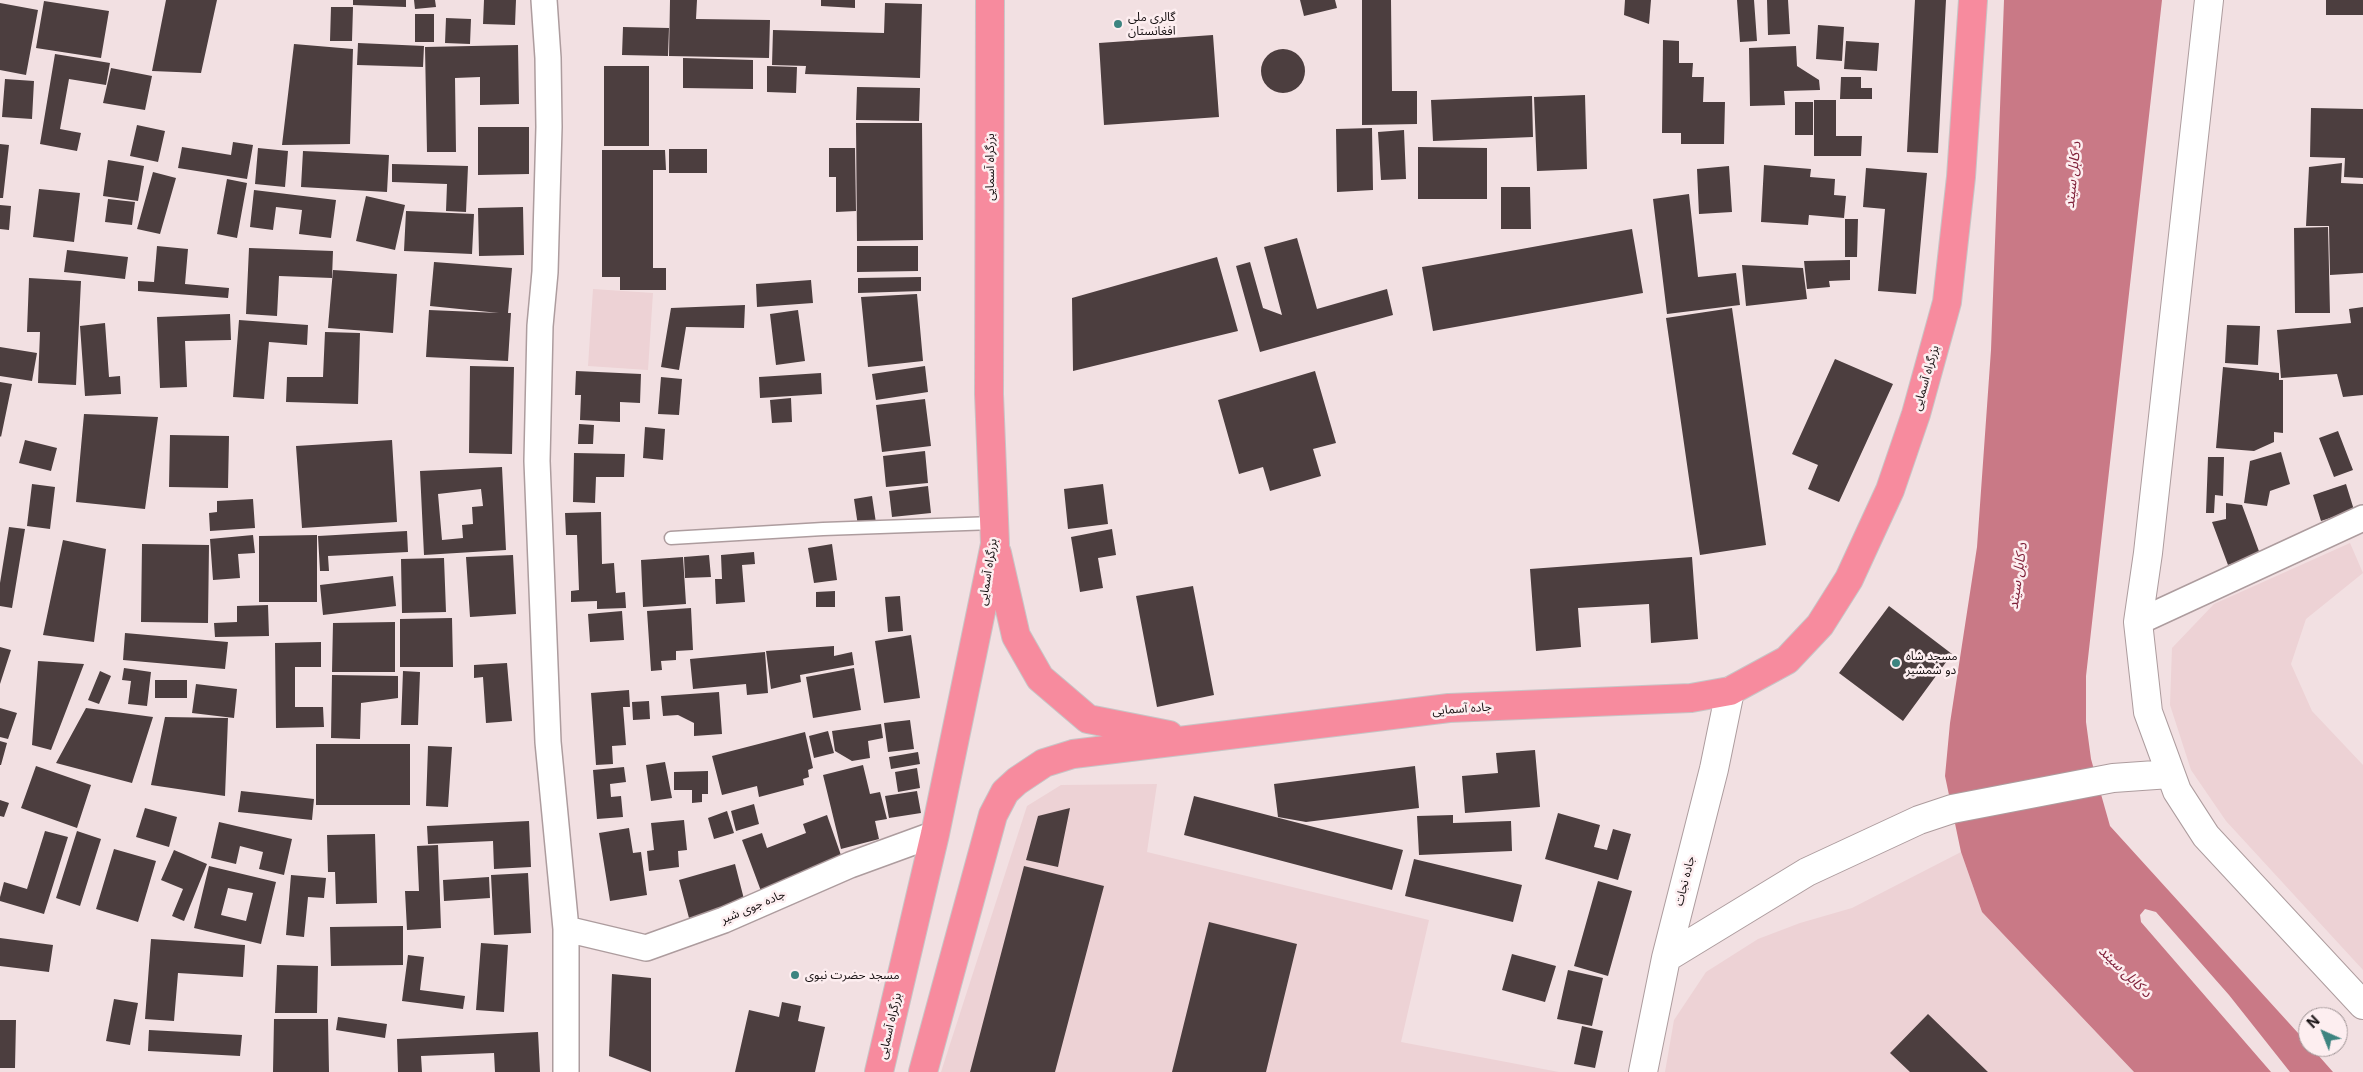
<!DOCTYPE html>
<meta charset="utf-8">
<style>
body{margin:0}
#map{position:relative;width:2363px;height:1072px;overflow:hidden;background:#f2e0e2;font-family:Inter,sans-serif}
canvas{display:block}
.north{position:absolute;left:2298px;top:1007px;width:50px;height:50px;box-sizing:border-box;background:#fdeef0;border:1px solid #a09596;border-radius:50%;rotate:316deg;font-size:14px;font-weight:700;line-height:20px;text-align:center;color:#150f10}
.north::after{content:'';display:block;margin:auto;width:18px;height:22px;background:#3d8480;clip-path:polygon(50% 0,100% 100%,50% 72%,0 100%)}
</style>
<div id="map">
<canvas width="2363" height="1072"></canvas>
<div class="north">N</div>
</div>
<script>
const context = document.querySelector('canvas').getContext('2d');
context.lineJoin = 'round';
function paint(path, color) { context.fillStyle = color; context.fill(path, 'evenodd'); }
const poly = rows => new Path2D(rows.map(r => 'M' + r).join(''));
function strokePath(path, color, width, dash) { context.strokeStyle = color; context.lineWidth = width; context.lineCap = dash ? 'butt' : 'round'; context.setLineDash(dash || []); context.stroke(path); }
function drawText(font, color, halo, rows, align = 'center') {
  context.font = font + ' Inter,"Noto Sans Arabic",sans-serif'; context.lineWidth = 5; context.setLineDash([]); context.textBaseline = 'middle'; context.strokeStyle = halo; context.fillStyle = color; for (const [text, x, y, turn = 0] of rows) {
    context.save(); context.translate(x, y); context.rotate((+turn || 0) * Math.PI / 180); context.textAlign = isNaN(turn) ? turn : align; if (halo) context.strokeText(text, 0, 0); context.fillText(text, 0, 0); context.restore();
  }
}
const built = poly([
 [593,289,653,293,648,370,588,366],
 [2350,543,2363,573,2306,619,2291,664,2312,711,2363,765,2363,970,2226,821,2191,770,2170,705,2172,648,2214,604],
 [1157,784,1147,852,1429,920,1401,1042,1559,1072,941,1072,1027,806,1061,785],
 [1961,852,1982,912,2134,1072,1665,1072,1674,1020,1706,972,1758,939,1800,923,1852,908]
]);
const water = poly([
 [2004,0,2162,0,2086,676,2086,722,2091,759,2110,826,2308,1044,2308,1047,2311,1047,2333,1072,2290,1072,2229,995,2156,912,2145,909,2140,915,2141,922,2271,1072,2134,1072,1982,912,1961,852,1945,776,1950,723,1977,547,1991,350]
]);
const building = poly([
 [166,0,217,0,201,73,152,71],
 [353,0,406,0,406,7,353,5],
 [414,0,435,0,436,7,415,9],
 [484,0,516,0,515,25,483,24],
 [670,0,697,0,696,19,770,20,769,58,669,56],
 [821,0,855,0,855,8,821,6],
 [1300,0,1335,0,1337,8,1304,16],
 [1362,0,1391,0,1392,91,1417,91,1417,124,1362,125],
 [1625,0,1651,0,1649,24,1624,15],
 [1737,0,1754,0,1757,41,1740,42],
 [1767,0,1788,0,1790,34,1768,35],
 [1915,0,1946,0,1938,153,1907,152],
 [2326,0,2363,0,2363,15,2326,15],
 [44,1,109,11,101,58,36,48],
 [0,3,38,10,26,75,0,70],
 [885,3,922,4,920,78,805,74,806,66,772,65,773,30,884,33],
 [331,7,353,7,352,41,330,41],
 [415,14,434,14,434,42,415,42],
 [446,18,471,19,470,44,445,43],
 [1818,25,1844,27,1842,61,1816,59],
 [623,27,669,28,668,56,622,55],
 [1213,35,1219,117,1104,125,1099,43],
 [1663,40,1679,41,1679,63,1693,63,1692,77,1704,77,1703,102,1725,102,1724,144,1681,144,1681,133,1662,133],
 [1846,41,1879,43,1877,71,1844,69],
 [358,43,424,46,423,67,357,65],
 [294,44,353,49,350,144,282,145],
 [518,45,519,104,480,105,480,77,455,78,456,152,427,152,425,47],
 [1796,46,1797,66,1819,80,1820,90,1784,91,1785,105,1750,106,1749,48],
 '1261 71a22 22 0 1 1 44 0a22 22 0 1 1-44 0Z',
 [55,54,110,63,106,85,69,79,60,129,81,133,77,151,40,144],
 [683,58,753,60,753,89,683,88],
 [604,66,649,66,649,146,604,146],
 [767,66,797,67,796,93,767,92],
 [111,68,152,76,145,110,103,103],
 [1841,77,1861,77,1861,88,1872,88,1872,99,1840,99],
 [5,79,34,81,32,119,2,117],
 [857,87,920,88,919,121,856,120],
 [1585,95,1587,169,1537,171,1534,97],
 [1532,96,1533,137,1433,141,1431,100],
 [1814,100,1836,100,1836,136,1862,136,1861,156,1814,156],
 [1795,102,1813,102,1813,135,1795,135],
 [2311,108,2363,109,2363,178,2344,177,2345,158,2310,157],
 [856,123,922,123,923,240,857,241],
 [137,125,165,131,158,162,130,156],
 [478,127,529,127,529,174,478,175],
 [1372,128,1373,190,1337,192,1336,129],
 [1404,130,1406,179,1381,180,1378,132],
 [233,142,253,145,247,179,178,168,182,147,231,155],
 [0,144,9,145,3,198,0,198],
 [1418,147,1487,148,1487,199,1418,199],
 [258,148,288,151,285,187,255,184],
 [829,148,855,148,856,211,836,212,836,177,829,177],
 [669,149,707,149,707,173,669,173],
 [602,150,665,150,666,170,653,170,653,268,666,268,666,290,620,290,620,277,602,277],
 [303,151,389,155,387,192,301,187],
 [108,160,144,166,138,201,103,196],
 [2342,163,2341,183,2363,184,2363,273,2330,275,2329,226,2306,226,2309,167],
 [392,164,468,166,466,212,446,211,447,184,392,182],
 [1764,165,1811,169,1810,177,1835,179,1834,195,1846,196,1844,218,1809,215,1808,225,1761,222],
 [1729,166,1732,212,1699,214,1697,169],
 [1866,168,1927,173,1916,294,1878,291,1885,209,1863,207],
 [153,172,176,178,160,234,137,229],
 [227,179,247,183,237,238,217,234],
 [1501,187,1530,187,1531,229,1501,229],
 [39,189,80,193,74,242,33,237],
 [254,190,336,200,331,238,299,234,302,210,276,207,273,230,250,227],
 [1689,194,1698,277,1736,273,1740,305,1667,314,1653,199],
 [366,196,405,205,395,250,356,241],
 [108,199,135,202,132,225,105,222],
 [0,205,11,206,9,230,0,229],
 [523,207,524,255,479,256,478,208],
 [406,211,474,214,472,254,404,251],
 [1845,219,1858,219,1857,257,1845,257],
 [2328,227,2330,313,2295,313,2294,228],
 [1632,229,1643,293,1433,331,1422,267],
 [1297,238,1317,309,1387,289,1393,315,1260,352,1236,266,1250,262,1263,308,1282,315,1264,247],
 [157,246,188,249,185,284,229,288,228,298,138,291,138,281,154,282],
 [857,246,918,246,918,271,857,272],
 [249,248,333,251,332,278,279,276,277,316,246,314],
 [67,250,128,257,125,279,64,272],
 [1217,257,1238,331,1073,371,1072,298],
 [1850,260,1850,280,1829,281,1830,287,1807,289,1804,261],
 [434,262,512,268,508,313,511,313,508,361,426,357,429,310,499,313,430,306],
 [1742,265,1803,268,1807,299,1746,306],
 [333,270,397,274,393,333,328,328],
 [921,277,921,291,858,293,858,278],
 [29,278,81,281,76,385,38,383,40,332,27,332],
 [811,280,813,303,757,307,756,284],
 [917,294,923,361,868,367,861,297],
 [745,305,744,328,686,327,679,370,661,367,671,308],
 [2363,307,2363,395,2343,397,2337,374,2281,378,2277,330,2351,323,2349,309],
 [1732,308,1766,545,1700,555,1666,318],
 [798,310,805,361,776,365,770,314],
 [230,314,231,340,185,341,187,387,160,388,157,317],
 [239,320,308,325,307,345,269,342,264,399,233,397],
 [105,323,109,377,120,376,121,394,85,396,80,326],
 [2227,325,2260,326,2258,365,2225,363],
 [325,332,360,333,358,404,286,402,287,377,323,377],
 [0,347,37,353,32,381,0,376],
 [1835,359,1893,384,1839,502,1808,489,1818,465,1792,454],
 [470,366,514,367,512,454,469,453],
 [925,366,928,392,876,400,872,374],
 [2223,367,2279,373,2279,380,2283,380,2283,433,2274,432,2274,442,2254,451,2216,448],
 [576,371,641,374,640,403,620,402,620,422,580,420,581,395,575,395],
 [1315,371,1336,443,1313,449,1321,476,1270,491,1263,467,1239,474,1218,400],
 [821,373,822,394,760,398,759,377],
 [661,377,682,379,679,415,658,414],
 [0,382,12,384,1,437,0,436],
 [791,398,792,422,772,423,770,400],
 [925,399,931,446,882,452,876,405],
 [84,414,158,417,145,509,76,502],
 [579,424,594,425,593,444,578,444],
 [645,427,665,429,663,460,643,458],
 [2338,431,2353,470,2334,477,2319,438],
 [170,435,229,436,228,488,169,487],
 [25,440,57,448,51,471,19,463],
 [392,440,397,522,302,528,296,446],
 [925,451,928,483,886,487,883,456],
 [2281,452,2290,484,2270,491,2267,506,2244,503,2250,461],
 [574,453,625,454,624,477,596,477,595,503,573,502],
 [2208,457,2224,457,2223,496,2215,495,2214,513,2206,513],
 [502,467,506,550,424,555,420,471],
 [481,489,483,506,472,507,473,524,462,525,463,538,442,540,438,494],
 [32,484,55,487,50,529,27,526],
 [1103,484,1108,524,1068,529,1064,489],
 [2346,484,2354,510,2321,521,2313,495],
 [928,486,931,513,892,517,889,491],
 [872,496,876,523,858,526,854,499],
 [253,499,255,528,210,531,209,513,217,512,217,501],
 [2226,503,2242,505,2260,554,2228,565,2212,522,2226,519],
 [601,512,602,564,614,563,616,593,625,592,626,608,597,609,597,601,571,602,571,591,579,590,577,535,566,535,565,513],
 [9,527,25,529,12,608,0,606,0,583],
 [1112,529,1116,555,1098,558,1103,588,1080,592,1071,537],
 [407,531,408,552,328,556,329,571,320,571,318,536],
 [253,535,255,553,238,554,240,578,213,580,210,539],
 [317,535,317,602,259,602,259,536],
 [63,540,106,549,94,642,43,635],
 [142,544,209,545,208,623,141,622],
 [832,544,837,580,814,583,808,548],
 [754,552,755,564,742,565,745,602,716,604,715,579,722,579,721,555],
 [513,555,516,614,470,617,466,557],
 [709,555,711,577,685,578,684,557],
 [683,557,686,604,643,607,641,560],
 [1692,557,1698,639,1651,643,1649,604,1578,608,1581,647,1536,651,1530,569],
 [444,558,446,612,402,613,401,559],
 [393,576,396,606,323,615,320,585],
 [1193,586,1214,695,1157,707,1136,596],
 [835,591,835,607,816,607,816,592],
 [900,596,903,631,888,632,885,597],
 [268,605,269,636,215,637,214,623,237,622,237,606],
 [1889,606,1952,654,1903,721,1839,673],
 [691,608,693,650,676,651,676,660,661,661,662,670,651,671,647,611],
 [622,611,624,640,590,642,588,614],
 [452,618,453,667,400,667,400,619],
 [395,622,395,672,332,672,333,623],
 [125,633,228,642,225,669,123,660],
 [911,635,920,698,884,703,875,641],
 [321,642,321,667,295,667,295,707,323,707,324,727,276,728,275,643],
 [834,646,834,656,852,652,854,665,800,675,801,682,771,689,766,651],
 [0,647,11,650,0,684],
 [765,652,768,693,747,695,746,684,693,689,690,659],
 [38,661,84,664,51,750,32,745],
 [507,663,512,721,486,723,483,677,474,678,474,665],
 [124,668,151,672,147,706,128,704,131,681,122,680],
 [854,668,861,710,813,718,806,677],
 [100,671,111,676,99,704,88,700],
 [403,671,420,672,418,725,401,725],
 [332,675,398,676,398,698,361,703,360,739,331,738],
 [155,680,187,680,187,698,155,698],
 [196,684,237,689,234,718,192,713],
 [629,690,630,707,623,707,626,745,612,746,613,764,596,765,591,693],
 [719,692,722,734,694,736,694,723,678,715,663,716,661,696],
 [649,701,650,719,633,720,632,702],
 [0,708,17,713,8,739,0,737],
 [86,708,153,717,132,783,56,763],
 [165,717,228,718,225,796,151,785],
 [910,720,914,749,888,752,884,723],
 [881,724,883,738,868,741,870,758,852,761,835,751,832,731],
 [828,731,834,753,814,758,809,736],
 [805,732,813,768,808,770,809,777,803,779,804,785,759,797,757,786,722,795,712,756],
 [0,741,7,743,1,765,0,765],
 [316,744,410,744,410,805,316,805],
 [428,746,452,747,448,807,426,806],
 [1535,750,1540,807,1465,813,1462,776,1498,773,1496,753],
 [918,752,920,764,891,769,889,757],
 [665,762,672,798,651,801,646,765],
 [863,765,870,794,880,792,887,819,875,821,879,839,841,849,823,775],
 [36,766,91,785,77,828,21,808],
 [1415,766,1419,808,1306,822,1278,817,1274,784],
 [624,767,626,782,610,784,611,797,621,796,623,817,597,819,593,770],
 [917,768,920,788,898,792,895,772],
 [708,771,708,794,702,794,702,802,692,803,692,790,674,790,674,772],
 [241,791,314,799,312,820,238,812],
 [917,791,921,813,889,818,885,796],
 [1194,796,1403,850,1392,890,1184,835],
 [0,800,9,803,4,817,0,816],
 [754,804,759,824,736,831,731,811],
 [145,808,177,817,169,847,136,837],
 [1070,808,1058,867,1026,860,1038,816],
 [727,811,734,833,714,839,708,818],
 [1558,813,1600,825,1594,847,1607,850,1613,829,1631,834,1618,880,1545,859],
 [827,815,843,861,761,891,742,840,762,833,767,848,806,833,803,824],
 [1453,815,1453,823,1511,821,1512,851,1419,855,1417,816],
 [684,820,687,850,678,851,679,867,649,871,647,851,654,850,651,823],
 [529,821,531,867,494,869,493,841,428,844,427,826],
 [219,822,292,839,284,875,259,869,263,852,240,846,236,864,211,858],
 [629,828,633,853,641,852,647,895,610,901,599,833],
 [45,831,68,837,44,914,0,901,0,897,4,882,27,889],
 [77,831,101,839,80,906,56,898],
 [375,834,377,903,336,904,335,872,328,872,327,835],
 [438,845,441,928,407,930,405,891,419,891,417,846],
 [114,849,156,861,138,922,96,909],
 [174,850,207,864,184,921,172,916,183,889,161,880],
 [1414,859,1522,885,1513,922,1405,896],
 [735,864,745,903,689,918,679,880],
 [209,866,276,882,261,944,194,928],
 [228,888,253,893,246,921,221,915],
 [1024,866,1104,886,1055,1072,970,1072],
 [528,873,531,933,494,935,491,875],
 [291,875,326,878,324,898,308,897,304,937,286,935],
 [489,877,490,898,444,901,443,880],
 [1598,881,1632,891,1608,976,1574,966],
 [1209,922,1297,944,1266,1072,1172,1072],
 [403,926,403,965,331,966,330,927],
 [0,938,53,945,49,972,0,966],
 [151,939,245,945,243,977,178,973,174,1021,145,1019],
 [481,943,508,945,504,1012,476,1010],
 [1512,954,1556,966,1545,1002,1502,990],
 [408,955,424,957,420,990,465,996,463,1009,402,1001],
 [277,965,318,966,317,1013,275,1013],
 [1568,970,1603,978,1592,1026,1557,1019],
 [612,974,651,978,651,1072,609,1056],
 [114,999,138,1003,130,1045,106,1041],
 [782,1002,801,1006,798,1021,825,1027,815,1072,735,1072,749,1010,779,1017],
 [1928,1014,1988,1072,1910,1072,1890,1053],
 [338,1017,387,1024,385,1038,336,1030],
 [274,1019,328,1019,329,1072,273,1072],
 [0,1020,16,1020,15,1068,0,1068],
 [1582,1026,1603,1031,1595,1068,1574,1064],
 [149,1030,242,1035,240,1056,148,1051],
 [538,1032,540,1072,495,1072,494,1053,421,1056,422,1072,398,1072,397,1039]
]);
const lane = poly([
 [671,538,823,529,994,523]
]);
const street = poly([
 [544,0,548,58,549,127,545,272,540,326,537,461,548,742,566,929,566,1072],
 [2138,622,2363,518],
 [566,929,646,948,724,920,850,865,935,834]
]);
const secondary = poly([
 [2209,0,2148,553,2138,622,2148,712,2177,791,2206,836,2363,1005],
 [1666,958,1807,872,1919,820,1952,809,2113,778,2170,774],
 [1643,1072,1666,958,1714,769,1730,691]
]);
const highway = poly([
 [997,553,1016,636,1040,678,1088,719,1169,735],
 [879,1072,935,834,995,544,989,394,990,0],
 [923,1072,993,815,1005,792,1017,781,1044,763,1073,754,1449,708,1691,698,1730,691,1787,660,1820,625,1849,579,1890,490,1916,414,1947,302,1961,177,1973,0]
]);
const markers = [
 [1118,24,5,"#3d8480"],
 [1896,663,5,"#3d8480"],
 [795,975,5,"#3d8480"]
];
const poiNames = [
 ["گالری ملی",1128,17],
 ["افغانستان",1128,31],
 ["مسجد شاه",1906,656],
 ["دو شمشیر",1906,670],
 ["مسجد حضرت نبوی",805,975]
];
const streetNames = [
 ["بزرگراه آسمایی",990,167,-90],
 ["بزرگراه آسمایی",1926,378,-74],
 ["بزرگراه آسمایی",988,572,-81],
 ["جاده آسمایی",1462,709,-4],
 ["جاده نجات",1685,881,-76],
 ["جاده جوی شیر",753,907,-23],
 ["بزرگراه آسمایی",890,1026,-77]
];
const waterNames = [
 ["د کابل سيند",2073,175,-84],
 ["د کابل سيند",2018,576,-82],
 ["د کابل سيند",2125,972,44]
];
paint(built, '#edd2d5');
paint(water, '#c97986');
paint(building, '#4c3e3f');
strokePath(lane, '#ad9c9e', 15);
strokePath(street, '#ad9c9e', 28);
strokePath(secondary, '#ad9c9e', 30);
strokePath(highway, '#c7c5c6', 30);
strokePath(lane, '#fff', 12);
strokePath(street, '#fff', 25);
strokePath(secondary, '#fff', 28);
strokePath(highway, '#f78b9e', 28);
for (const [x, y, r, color] of markers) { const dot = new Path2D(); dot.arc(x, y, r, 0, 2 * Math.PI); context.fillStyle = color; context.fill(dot); strokePath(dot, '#fdeef0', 2); }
drawText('12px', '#150f10', '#fdeef0', poiNames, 'left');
drawText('12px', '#150f10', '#fdeef0', streetNames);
drawText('italic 14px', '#7f2039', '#fdeef0', waterNames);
</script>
